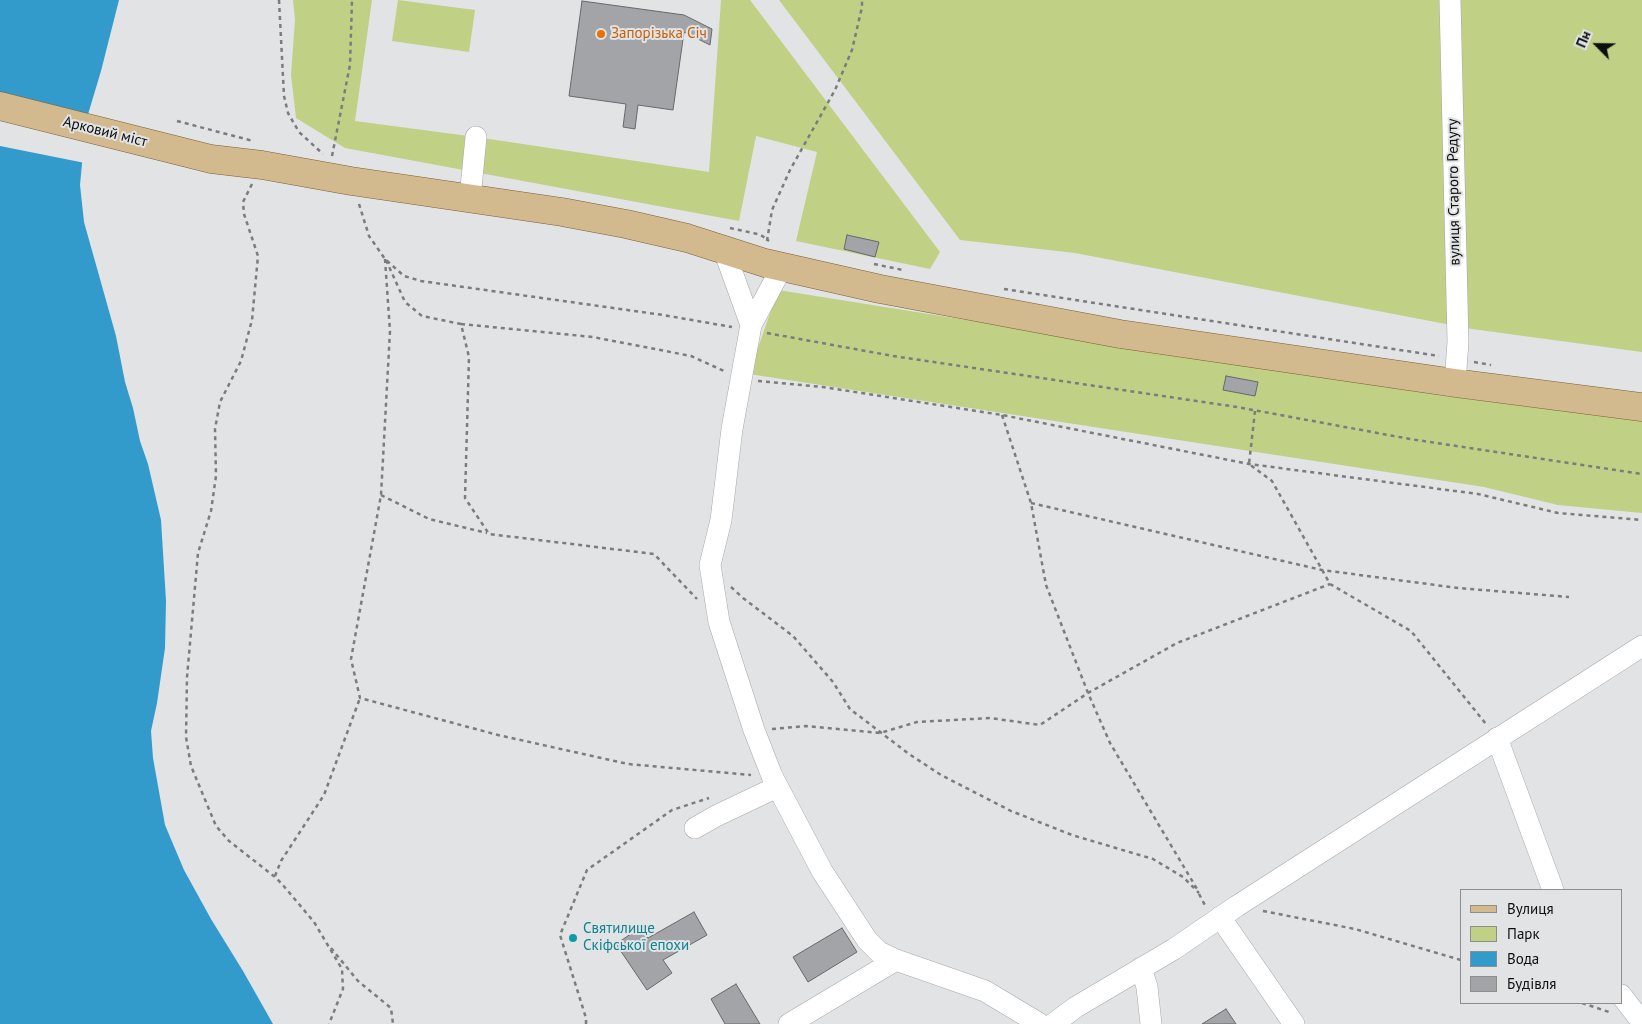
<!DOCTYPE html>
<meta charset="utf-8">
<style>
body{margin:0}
#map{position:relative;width:1642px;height:1024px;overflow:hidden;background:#e1e3e5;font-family:"PT Sans",sans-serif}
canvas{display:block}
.legend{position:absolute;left:1460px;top:889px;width:162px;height:115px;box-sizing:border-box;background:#e1e3e5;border:1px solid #8c8e8f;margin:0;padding:6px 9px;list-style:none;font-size:15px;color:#0d0e0e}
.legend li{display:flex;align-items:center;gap:10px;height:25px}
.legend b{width:25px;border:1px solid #8c8e8f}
.north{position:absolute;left:1572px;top:20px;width:50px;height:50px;-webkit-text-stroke:4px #e1e3e5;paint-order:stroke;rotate:293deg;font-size:14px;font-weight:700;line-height:20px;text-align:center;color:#0d0e0e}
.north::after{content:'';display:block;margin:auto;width:18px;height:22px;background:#0d0e0e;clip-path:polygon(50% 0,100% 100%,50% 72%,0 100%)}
</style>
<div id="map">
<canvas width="1642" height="1024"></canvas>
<ul class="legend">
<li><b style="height:6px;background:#d3b98e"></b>Вулиця</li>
<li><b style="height:14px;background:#c0d085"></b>Парк</li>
<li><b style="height:14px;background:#339acc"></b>Вода</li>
<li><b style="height:14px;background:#a3a4a7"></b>Будівля</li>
</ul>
<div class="north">Пн</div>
</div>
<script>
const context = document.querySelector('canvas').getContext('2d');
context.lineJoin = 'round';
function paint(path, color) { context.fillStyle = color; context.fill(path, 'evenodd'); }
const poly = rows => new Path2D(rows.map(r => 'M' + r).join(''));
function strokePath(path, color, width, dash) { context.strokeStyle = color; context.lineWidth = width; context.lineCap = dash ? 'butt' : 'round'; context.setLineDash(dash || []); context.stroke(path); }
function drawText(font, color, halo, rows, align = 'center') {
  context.font = font + ' "PT Sans",sans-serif'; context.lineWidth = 4; context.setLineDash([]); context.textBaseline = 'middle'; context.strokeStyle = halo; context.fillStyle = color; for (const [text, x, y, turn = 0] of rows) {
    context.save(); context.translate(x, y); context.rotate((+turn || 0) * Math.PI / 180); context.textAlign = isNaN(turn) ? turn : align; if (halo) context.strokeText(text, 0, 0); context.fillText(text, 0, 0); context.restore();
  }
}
const green = poly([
 [293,0,372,0,355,121,476,137,709,172,721,0,750,0,940,252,930,269,796,241,817,152,756,136,739,221,345,148,296,118,291,75,295,20],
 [398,0,475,10,469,52,392,41],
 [779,0,1642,0,1642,352,1472,329,1075,253,960,240],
 [778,290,1444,396,1642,421,1642,513,1558,505,1484,487,749,374]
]);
const water = poly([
 [0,0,119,0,101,71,86,121,80,185,84,222,116,336,125,382,133,408,140,441,148,464,161,520,166,601,165,648,157,703,151,731,153,758,165,825,184,870,211,919,243,971,273,1024,0,1024]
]);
const pier = poly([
 [0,104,89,121,85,163,0,146]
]);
const building = poly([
 [582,1,684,15,712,29,710,45,684,32,673,110,638,105,635,129,623,127,626,104,569,96,582,1],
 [847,235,879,242,875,257,844,249,847,235],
 [1226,376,1258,382,1255,396,1223,390,1226,376],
 [694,912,707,935,663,960,672,973,647,990,616,944,641,927,648,938,694,912],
 [842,928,857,952,808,982,793,957,842,928],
 [736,984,760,1024,725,1024,711,999,736,984],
 [1226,1009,1236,1024,1202,1024,1226,1009]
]);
const path = poly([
 [279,0,284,96,288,113,299,132,323,154],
 [177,121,253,141],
 [332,156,350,65,352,0],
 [252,184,243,202,244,214,258,256,252,320,241,361,220,402,215,429,216,476,211,511,198,553,187,677,186,737,191,766,216,826,229,841,275,877,282,884,314,922,342,969,343,989,329,1024],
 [359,204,369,236,385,259,404,276,421,281,663,315,732,327],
 [730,228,753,233,761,235,769,241],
 [767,241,772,210,790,170,835,90,852,50,862,7,862,0],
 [385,259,390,331,381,495,351,659,360,698,498,735,628,764,751,775],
 [386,260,405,302,422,316,461,324,469,357,465,498,489,534,654,554,697,599],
 [874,264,903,270],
 [1004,289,1439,356],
 [461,324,593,337,691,356,724,371],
 [767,333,893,356,1237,407,1410,439,1642,474],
 [1474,362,1491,365],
 [758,381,823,387,1002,415,1249,464,1478,494,1558,513,1642,520],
 [1255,411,1249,464,1272,481,1330,584,1411,631,1486,724],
 [1002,415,1031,503,1046,585,1088,693,1110,743,1197,889],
 [381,495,429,519,487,533],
 [1031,503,1322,570,1458,588,1569,597],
 [731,587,743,598,793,636,833,682,850,709,909,754,941,775,1011,811,1072,835,1153,859,1183,877,1199,893],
 [772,729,806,726,880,733,917,722,990,718,1040,725,1088,693,1177,643,1330,584],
 [275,876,281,861,324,795,360,698],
 [1199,894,1206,907],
 [1263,911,1355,929,1461,960],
 [331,948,358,981,391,1008,393,1024],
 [1582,1003,1612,1013],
 [586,1024,586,1018,560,935,587,870,672,810,709,798]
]);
const minor = poly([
 [1450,0,1458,342,1455,383],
 [470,198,476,137],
 [724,250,751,325],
 [782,267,751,325,732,429,721,520,710,565,719,622,754,730,772,776,822,871,867,940,879,952,896,960,985,991,1040,1024],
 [1497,738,1553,890],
 [695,828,716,816,777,787],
 [1220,917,1294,1024],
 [1141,968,1147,987,1151,1024],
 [1621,995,1642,1022],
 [789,1024,896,960],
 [1053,1024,1076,1007,1174,949,1237,906,1642,646]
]);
const major = poly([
 [0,106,211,159,262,165,351,181,562,212,626,224,687,238,765,263,880,289,1120,334,1455,383,1642,407]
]);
const markers = [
 [601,34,5,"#e8710a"],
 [573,938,5,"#0f9aa8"]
];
const foodNames = [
 ["Запорізька Січ",611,34]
];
const streetNames = [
 ["Арковий міст",105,132,14],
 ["вулиця Старого Редуту",1454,192,-91]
];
const cultureNames = [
 ["Святилище",583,929],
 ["Скіфської епохи",583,946]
];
paint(green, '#c0d085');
paint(water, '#339acc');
paint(pier, '#e1e3e5');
paint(building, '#a3a4a7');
strokePath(building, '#67686a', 1);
strokePath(minor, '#a5a7a9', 22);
strokePath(major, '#7b5f30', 29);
strokePath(path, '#7a7c7d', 2.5, [4, 4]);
strokePath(minor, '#fff', 21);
strokePath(major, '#d3b98e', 28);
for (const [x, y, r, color] of markers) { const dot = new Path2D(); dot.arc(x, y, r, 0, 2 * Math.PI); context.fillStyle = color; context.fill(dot); strokePath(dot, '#e1e3e5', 2); }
drawText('15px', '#c56008', '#e1e3e5', foodNames, 'left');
drawText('15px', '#0d0e0e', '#e1e3e5', streetNames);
drawText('15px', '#0d838f', '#e1e3e5', cultureNames, 'left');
</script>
